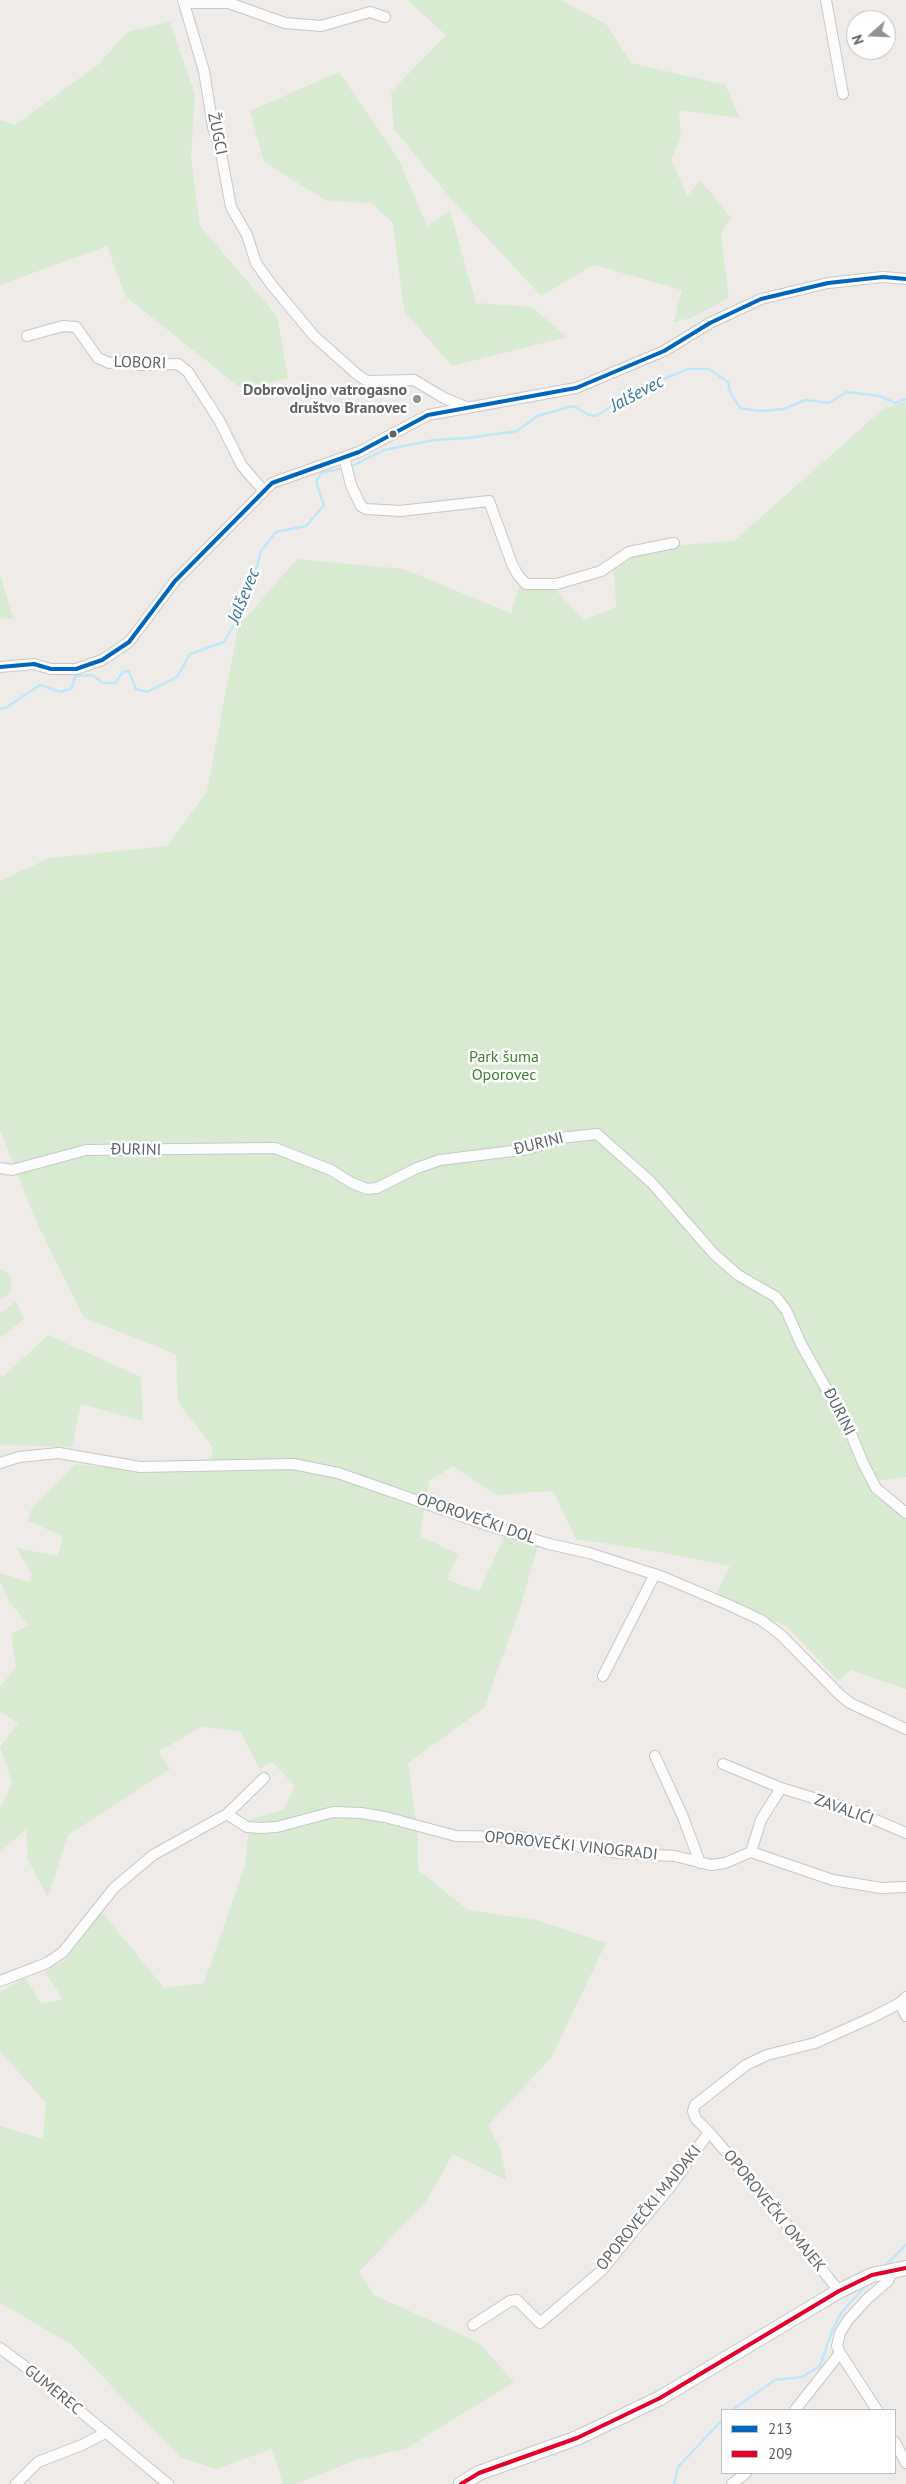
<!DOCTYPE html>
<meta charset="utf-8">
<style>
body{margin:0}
#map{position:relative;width:906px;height:2484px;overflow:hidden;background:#eeebe8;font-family:"PT Sans",sans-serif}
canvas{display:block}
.legend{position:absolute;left:721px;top:2409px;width:175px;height:65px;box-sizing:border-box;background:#fff;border:1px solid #bec1c2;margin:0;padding:6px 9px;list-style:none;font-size:15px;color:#5d6367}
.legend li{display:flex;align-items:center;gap:10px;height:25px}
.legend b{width:25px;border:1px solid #bec1c2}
.north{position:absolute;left:846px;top:10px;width:50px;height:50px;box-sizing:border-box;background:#fff;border:1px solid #bec1c2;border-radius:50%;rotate:250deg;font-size:14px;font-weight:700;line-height:20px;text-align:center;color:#5d6367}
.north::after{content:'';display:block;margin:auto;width:18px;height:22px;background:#909394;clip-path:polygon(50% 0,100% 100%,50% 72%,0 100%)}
</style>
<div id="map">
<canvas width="906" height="2484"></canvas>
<ul class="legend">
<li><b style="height:6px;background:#0065bd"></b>213</li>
<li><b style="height:6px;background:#e4002b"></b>209</li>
</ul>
<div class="north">N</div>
</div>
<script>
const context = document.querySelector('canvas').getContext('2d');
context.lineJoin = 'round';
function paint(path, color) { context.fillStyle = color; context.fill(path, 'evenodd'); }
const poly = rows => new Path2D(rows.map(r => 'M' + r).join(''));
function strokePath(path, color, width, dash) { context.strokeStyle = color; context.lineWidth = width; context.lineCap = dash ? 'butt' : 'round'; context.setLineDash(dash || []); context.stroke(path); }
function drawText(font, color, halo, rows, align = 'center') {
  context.font = font + ' "PT Sans",sans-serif'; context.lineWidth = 5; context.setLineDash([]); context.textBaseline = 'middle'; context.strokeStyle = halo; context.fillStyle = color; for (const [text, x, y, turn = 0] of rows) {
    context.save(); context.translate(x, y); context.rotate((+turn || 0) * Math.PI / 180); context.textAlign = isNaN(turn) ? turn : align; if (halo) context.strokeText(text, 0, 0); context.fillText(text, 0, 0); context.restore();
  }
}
const green = poly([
 [407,0,561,0,606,24,631,63,725,85,740,118,679,110,681,138,671,159,687,196,701,181,731,218,721,234,729,298,691,318,674,322,682,290,594,265,541,296,452,200,394,129,391,92,446,35],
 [170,22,195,94,191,158,200,226,277,316,288,378,243,390,125,296,107,246,0,285,0,120,15,125,99,64,127,32],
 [339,72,398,158,427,226,450,211,476,303,532,307,567,337,452,366,404,311,393,223,371,203,327,201,264,162,250,111],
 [906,401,906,1477,875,1481,906,1507,906,1689,851,1670,838,1680,786,1626,715,1596,730,1566,654,1551,576,1539,553,1491,496,1495,453,1466,429,1481,420,1536,458,1554,447,1580,479,1591,507,1531,539,1541,521,1605,484,1708,408,1763,418,1836,418,1870,468,1910,536,1920,606,1943,551,2058,488,2125,501,2150,506,2180,453,2154,427,2200,359,2272,374,2295,478,2342,514,2382,407,2448,357,2460,295,2484,283,2484,272,2449,216,2469,180,2457,71,2344,0,2303,0,2126,43,2139,46,2103,0,2051,0,1992,25,1978,42,2004,63,1999,45,1972,64,1961,102,1912,164,1988,204,1983,245,1865,250,1819,283,1810,295,1786,272,1762,260,1769,240,1731,201,1727,158,1752,170,1769,68,1835,48,1897,28,1860,26,1829,0,1852,0,1809,12,1783,0,1747,18,1723,0,1712,0,1687,16,1667,11,1634,29,1625,10,1603,0,1581,0,1573,30,1582,32,1574,16,1548,58,1556,63,1536,28,1521,31,1510,75,1464,137,1471,209,1469,213,1448,178,1402,176,1354,84,1318,35,1219,0,1130,0,881,49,858,167,846,207,791,238,627,297,559,403,569,511,613,521,581,547,581,584,620,616,607,614,569,640,548,734,541,883,409],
 [0,574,13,618,13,619,0,618],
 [0,1269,10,1274,12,1291,0,1300],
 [16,1301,24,1319,0,1338,0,1314],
 [48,1335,141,1377,143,1421,81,1404,72,1447,0,1445,0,1375,3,1377]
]);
const stream = poly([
 [352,466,384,450,434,440,467,438,517,431,537,416,573,406,589,415,596,416,639,389,688,369,709,369,728,382,730,392,740,408,759,411,784,409,805,400,829,403,847,392,880,396,895,403,906,399],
 [0,709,7,707,40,685,61,692,72,688,75,676,92,675,103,683,115,683,123,672,129,671,136,689,147,692,177,677,190,654,224,642,237,619,244,588,256,570,261,551,276,532,306,526,324,505,316,482,321,473,339,469],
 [884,2267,906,2245],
 [732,2410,775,2380,802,2377,820,2366,832,2331,841,2313,868,2283],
 [674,2484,678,2467,722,2420]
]);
const street = poly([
 [183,0,204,71,213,127,221,153,231,207,247,235,256,263,271,284,314,336,359,376,367,381,414,380,444,398,466,407],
 [826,0,843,94],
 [184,3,229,3,285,23,321,26,370,12,385,17],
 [27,336,63,326,76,327,98,358,109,363,127,361,140,365,178,364,188,372,219,420,242,466,263,490],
 [344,457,351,485,361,506,366,509,400,511,489,501,512,564,518,575,526,584,557,584,601,571,629,552,674,543],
 [0,667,34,664,51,669,76,669,102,660,129,642,175,581,272,483,359,452,428,415,576,388,664,351,710,323,761,299,828,283,883,277,906,279],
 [0,1168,12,1170,86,1150,275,1148,331,1170,352,1183,367,1189,377,1188,417,1168,440,1160,529,1149,560,1138,597,1134,651,1182,714,1254,738,1275,776,1297,786,1310,801,1344,849,1429,863,1463,876,1488,906,1513],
 [0,1463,19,1457,59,1453,140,1467,293,1464,338,1473,493,1527,549,1544,589,1553,663,1577,729,1605,761,1620,781,1635,840,1695,850,1703,906,1729],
 [603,1676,655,1574],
 [655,1756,683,1817,700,1863],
 [723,1764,781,1788],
 [227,1814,264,1778],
 [751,1852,761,1820,781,1788,853,1810,906,1833],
 [0,1981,47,1963,63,1952,114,1888,153,1855,227,1814,247,1827,261,1828,277,1827,333,1812,361,1813,385,1817,456,1836,520,1837,619,1853,675,1856,711,1865,725,1863,751,1852,833,1880,881,1888,906,1887],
 [900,2003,906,2016],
 [709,2132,768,2201,839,2291],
 [473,2325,510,2301,517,2300,540,2323,601,2271,670,2187,709,2132,696,2119,693,2111,695,2105,746,2065,767,2055,815,2043,871,2018,900,2003,906,1997],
 [0,2348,39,2377,168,2484],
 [840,2353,877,2410],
 [795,2410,840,2353,837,2346,840,2333,848,2320,868,2298,888,2281,892,2270],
 [895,2442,906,2463],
 [16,2484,38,2462,82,2445,105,2433],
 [732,2484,746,2473]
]);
const secondary = poly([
 [461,2484,479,2473,577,2438,660,2398,839,2291,872,2275,906,2268]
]);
const bus1 = poly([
 [0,667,34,664,51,669,76,669,102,660,129,642,175,581,272,483,359,452,428,415,576,388,664,351,710,323,761,299,828,283,883,277,906,279]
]);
const bus2 = poly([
 [461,2484,479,2473,577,2438,660,2398,839,2291,872,2275,906,2268]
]);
const markers = [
 [417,399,5,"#909394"],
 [393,434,4.5,"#5d6367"]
];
const streetNames = [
 ["ŽUGCI",217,134,78],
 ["LOBORI",140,363,2],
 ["ĐURINI",539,1144,-14],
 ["ĐURINI",136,1150,1],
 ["ĐURINI",839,1412,63],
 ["OPOROVEČKI DOL",476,1519,19],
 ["ZAVALIĆI",844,1810,20],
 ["OPOROVEČKI VINOGRADI",571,1846,6],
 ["OPOROVEČKI MAJDAKI",649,2208,-51],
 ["OPOROVEČKI OMAJEK",774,2211,51],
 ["GUMEREC",53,2390,39]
];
const poiNames = [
 ["Dobrovoljno vatrogasno",407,390],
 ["društvo Branovec",407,408]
];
const parkNames = [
 ["Park šuma",504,1057],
 ["Oporovec",504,1075]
];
const waterNames = [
 ["Jalševec",637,394,-28],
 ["Jalševec",244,596,-68]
];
paint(green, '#d9ead3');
strokePath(stream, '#bce8f8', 2.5);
strokePath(street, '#c9c9c9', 12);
strokePath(secondary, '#c9c9c9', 16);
strokePath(street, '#fcfcfc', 10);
strokePath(secondary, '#fcfcfc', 14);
strokePath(bus1, '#0065bd', 4);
strokePath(bus2, '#e4002b', 4);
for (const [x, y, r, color] of markers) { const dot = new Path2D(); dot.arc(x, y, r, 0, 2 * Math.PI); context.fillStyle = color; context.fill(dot); strokePath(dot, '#fff', 2); }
drawText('16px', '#5d6367', '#fff', streetNames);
drawText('bold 16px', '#5d6367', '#fff', poiNames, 'right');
drawText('16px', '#3a8230', '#fff', parkNames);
drawText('italic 18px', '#36789b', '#fff', waterNames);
</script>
